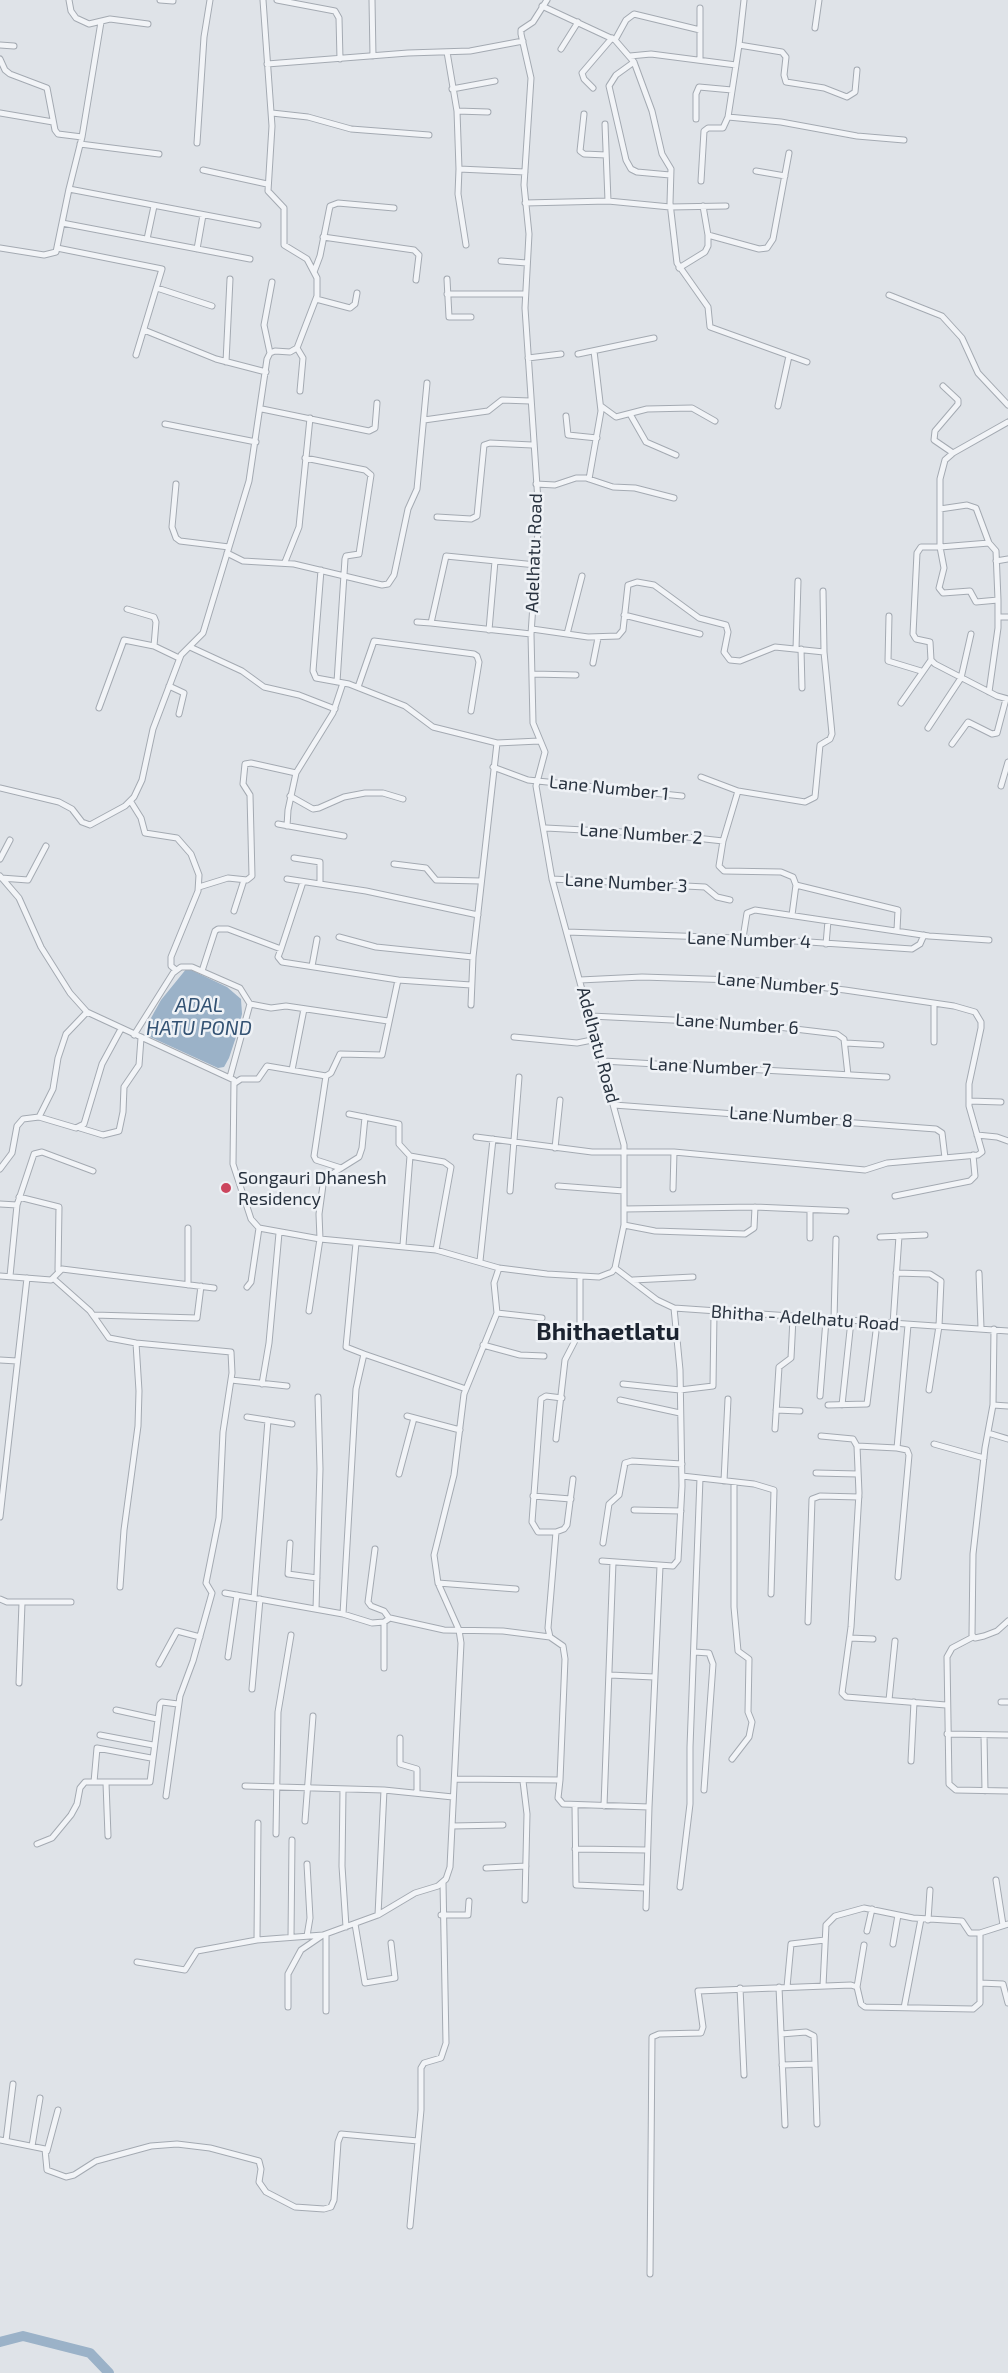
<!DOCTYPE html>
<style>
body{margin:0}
canvas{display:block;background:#dfe3e8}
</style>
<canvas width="1008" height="2373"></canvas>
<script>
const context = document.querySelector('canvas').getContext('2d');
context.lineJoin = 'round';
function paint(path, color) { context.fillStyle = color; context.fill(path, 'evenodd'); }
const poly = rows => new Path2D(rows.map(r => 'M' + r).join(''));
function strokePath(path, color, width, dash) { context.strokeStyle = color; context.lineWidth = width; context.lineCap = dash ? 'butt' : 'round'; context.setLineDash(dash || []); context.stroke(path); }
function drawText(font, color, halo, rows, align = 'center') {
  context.font = font + ' "Exo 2",sans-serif'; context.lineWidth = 5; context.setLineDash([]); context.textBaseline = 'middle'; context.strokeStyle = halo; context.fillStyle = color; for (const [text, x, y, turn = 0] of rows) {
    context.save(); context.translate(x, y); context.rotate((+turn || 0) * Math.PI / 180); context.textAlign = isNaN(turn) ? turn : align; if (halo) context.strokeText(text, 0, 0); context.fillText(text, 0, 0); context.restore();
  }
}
const water = poly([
 [187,968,227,987,241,999,242,1014,237,1034,229,1058,224,1067,218,1068,146,1035,146,1027,161,1000]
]);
const river = poly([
 [0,2342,23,2336,90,2353,109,2373]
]);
const minor = poly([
 [69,0,71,11,76,18,89,24,110,19,148,24],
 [160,0,173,1],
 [277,0,335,11,339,18,340,59],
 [372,0,373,56],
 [542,6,615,40,634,62,652,111,662,154,671,169,670,203,677,263,708,307,710,327,807,362],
 [700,8,700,60],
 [815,28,819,0],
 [615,40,626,20,634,14,700,30],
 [0,45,14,46],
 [739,45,744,0],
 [561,49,578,22],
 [447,52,457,111,459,169,525,172],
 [630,56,651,54,736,65,728,117,781,122,857,136,904,140],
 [0,59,5,70,10,74,47,88,55,130,58,134,82,137],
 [634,62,616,75,609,86,626,160,631,169,637,172,670,175],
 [267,64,408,53,470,51,523,41],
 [736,65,739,45,782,52,786,57,784,75,786,82,824,88,847,97,855,92,857,70],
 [593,88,584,79,582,73,612,38],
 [452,89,495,81],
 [457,111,488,112],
 [0,113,53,122],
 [272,113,308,117,351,129,429,135],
 [584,114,580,151,584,154,606,155],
 [696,119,696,94,699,87,732,90],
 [605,124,608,201],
 [197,143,204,37,210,0],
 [80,144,159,154],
 [459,169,458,194,466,245],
 [203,170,267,184],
 [756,171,785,176],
 [701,181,704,131,708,128,723,128,728,117],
 [69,189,82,137,101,22],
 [525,203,608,201,670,207,726,206],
 [703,206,708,235,759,249,767,248,773,239,789,153],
 [62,223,250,259],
 [323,237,414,250,419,255,416,280],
 [147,239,154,206],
 [0,248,44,255,56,252,69,189,258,225],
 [57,248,162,269,136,355],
 [197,249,203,215],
 [501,261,527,263],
 [679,268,705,252,708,246,708,235],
 [314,272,320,256,330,206,338,203,394,208],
 [447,279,449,317,471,317],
 [157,288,212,306],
 [447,294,525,294],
 [889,295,942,316,962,338,978,373,1008,405],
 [316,299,350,308,355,304,357,293],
 [144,330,216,359,266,372],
 [297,348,303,358,300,391],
 [270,353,264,325,272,282],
 [578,354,654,338],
 [528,358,561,354],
 [226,362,230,279],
 [943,386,958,400,958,404,935,431,934,440,953,453],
 [601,406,616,417,647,409,692,408,715,421],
 [778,406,789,356],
 [262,409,369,431,375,428,377,403],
 [630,414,646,442,676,455],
 [566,416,568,435,597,438],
 [424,420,488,411,502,400,530,401],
 [1008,422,953,453,945,460,940,479,940,547,921,547,917,553,913,634,916,639,930,642,931,660,935,664,997,696,1008,699],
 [165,424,256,442],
 [305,458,365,470,371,475,359,554,346,556,345,559,337,682],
 [589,479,601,411,594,351],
 [176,484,172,527,176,538,180,541,229,547],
 [536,484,555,485,576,478,586,478,613,487,635,488,674,498],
 [940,509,967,505,976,508,989,543],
 [437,517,471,519,477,516,484,445,490,443,532,445],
 [227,553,243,561,294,564,382,585,388,584,394,575,408,509,417,489,427,383],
 [996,561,1008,559],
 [285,562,299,527,310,418],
 [321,570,313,671,316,678,349,684,405,706,433,727,497,743,539,741],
 [823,591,824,652],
 [127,609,154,617,156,622,154,646,179,658],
 [624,615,700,634],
 [889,616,888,661,921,671],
 [998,617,1008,617],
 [417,622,431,623],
 [532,629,588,637,618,636,623,630,628,585,637,582,654,585,699,618,726,625,728,632,724,652,730,660,740,661,775,647,824,652,832,734,830,739,820,745,815,797,805,802,738,791,723,841,660,834,546,828],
 [489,630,495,561],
 [531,634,431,623,446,556,536,565],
 [567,634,582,576],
 [190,647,242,671,264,687,299,695,335,709],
 [796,649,798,581],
 [801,649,802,688],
 [593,663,598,638],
 [533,674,576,675],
 [169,686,184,693,179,714],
 [358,687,374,641,474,654,477,656,479,662,471,711],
 [989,692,998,628,998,600,996,551,989,543,940,547,944,568,939,588,943,593,970,591,976,602,998,600],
 [901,703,931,660],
 [99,708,124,640,154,646],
 [928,728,961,678,971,634],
 [952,744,968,722,992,734,997,733,1006,699],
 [493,767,528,780,682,796],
 [701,777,738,791],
 [1001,786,1008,762],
 [0,788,59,802,72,809,82,822,90,825,125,806,134,797,142,780,153,729,181,655,203,633,249,481,267,359,270,353,275,351,290,352,297,348,317,296,317,278,307,259,284,245,284,208,268,191,272,126,263,0],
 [290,796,313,809,319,808,344,797,365,793,383,793,403,799],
 [131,802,141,818,145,833,177,838,191,854,199,875,198,891,171,957,171,966,176,970],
 [278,824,344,836],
 [287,826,288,810,296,773,333,713,343,683],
 [723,841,719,866,724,871,781,872,793,877,796,885],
 [294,858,320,862,320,884],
 [0,859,10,840],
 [394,864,426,868,436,880,481,881],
 [0,876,19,898,41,947,70,993,87,1012,234,1080,233,1164,251,1219,259,1228,320,1239,436,1250,499,1268,547,1274,599,1277,612,1272,615,1268,624,1225,624,1145,552,879,536,786,545,752,533,723,531,634,539,516,525,308,529,234,524,185,531,78,521,34,521,30,533,22,547,0],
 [1,878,28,880,46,846],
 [287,879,366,891,478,915],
 [552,879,705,887,717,897,730,900],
 [199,887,228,878,247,880,252,876,250,795,243,784,245,764,251,763,296,773],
 [234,911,244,880],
 [792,915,796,885,898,910,897,930],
 [567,932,765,939,912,949,920,944,924,935],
 [339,937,376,947,473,957],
 [743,938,747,913,755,910,929,936,989,940],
 [826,944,828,921],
 [281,949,278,957,282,962,398,980,471,985],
 [312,966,317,939],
 [202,971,215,931,218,929,228,929,281,949,303,882],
 [934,1004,934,1042],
 [471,1005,473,957,497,743],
 [591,1016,753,1024,837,1034,844,1039,848,1075],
 [134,1035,173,973,181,967,192,967,240,988,250,1004],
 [514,1037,577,1043,597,1039],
 [846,1043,881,1045],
 [603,1061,887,1077],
 [292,1070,304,1009],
 [326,1076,314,1156,316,1160,341,1168],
 [230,1077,250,1004,271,1008,286,1006,388,1021],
 [235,1083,241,1079,258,1079,267,1066,326,1076,331,1073,340,1054,382,1055,398,980],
 [969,1101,1001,1102],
 [614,1105,936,1129,942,1133,945,1158],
 [349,1114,399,1124,399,1144,410,1156,403,1245],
 [39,1117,53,1089,58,1058,66,1034,87,1012],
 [80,1128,103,1135,119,1131,123,1112,124,1087,139,1065,141,1038],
 [977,1135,997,1137,1008,1141],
 [476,1137,592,1152,674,1152,865,1170,887,1163,978,1155,982,1152,969,1106,969,1084,981,1028,981,1022,975,1012,954,1006,845,990,766,981,642,977,580,980],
 [555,1148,560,1100],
 [410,1156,444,1162,451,1167,436,1250],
 [0,1169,12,1153,17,1126,23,1119,39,1117,76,1128,84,1124,102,1064,121,1029],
 [558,1186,624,1191],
 [673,1189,674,1152],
 [510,1191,519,1077],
 [895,1196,970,1181,975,1176,973,1155],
 [19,1197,59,1207,58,1270],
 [0,1204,17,1205],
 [624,1209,755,1207,846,1211],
 [624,1225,655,1231,745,1234,754,1228,755,1207],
 [880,1237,925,1235],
 [810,1238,810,1210],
 [356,1243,346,1347,364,1354],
 [480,1261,493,1139],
 [615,1268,657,1300,674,1308,1008,1331],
 [896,1273,930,1274,941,1281,939,1326,929,1390],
 [979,1273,981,1328],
 [0,1276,51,1280,62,1269,214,1288],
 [10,1276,17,1205,34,1154,42,1152,93,1171],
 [54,1279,90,1311,109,1338,136,1343,231,1352,232,1373,223,1432,219,1518,206,1583,212,1593,193,1661,180,1696,166,1796],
 [633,1280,693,1277],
 [188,1285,188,1228],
 [247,1287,251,1282,259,1228],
 [309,1311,320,1239,319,1214,323,1185,327,1177,359,1157,362,1148,365,1117],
 [497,1313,542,1318],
 [94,1315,197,1318,201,1286],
 [834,1320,836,1239],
 [893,1324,899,1236],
 [994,1329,993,1405,985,1448,973,1554,972,1635,975,1638,984,1636,997,1631,1008,1621],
 [483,1345,520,1355,544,1356],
 [0,1360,17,1361],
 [231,1380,287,1386],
 [262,1384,269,1343,279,1233],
 [623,1384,680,1390,713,1386,714,1313],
 [820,1396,826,1320],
 [620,1400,680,1413],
 [828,1405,867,1404,877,1323],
 [842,1405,851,1321],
 [993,1405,1008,1406],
 [776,1410,800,1411],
 [407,1416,460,1430],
 [247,1417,292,1424],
 [775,1429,779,1367,791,1358,793,1318],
 [988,1433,1008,1439],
 [821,1436,853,1439,857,1446,897,1448,908,1325],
 [556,1439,565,1360,580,1331,580,1277],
 [934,1444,984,1458],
 [857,1446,859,1493,851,1627,842,1693,846,1697,946,1705],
 [897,1448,907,1450,909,1455,898,1577],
 [816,1473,858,1474],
 [399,1474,414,1418],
 [682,1476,754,1484,774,1490,771,1594],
 [724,1481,728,1399],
 [533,1496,571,1499],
 [634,1510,681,1511],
 [0,1517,27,1278],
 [556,1532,564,1529,567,1525,573,1479],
 [290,1543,288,1574,317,1578],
 [603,1543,609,1504,619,1495,625,1463,632,1461,682,1464],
 [375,1549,368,1602,371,1606,384,1611,389,1618],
 [602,1561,673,1566,678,1560,682,1486,680,1370,674,1308],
 [438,1583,516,1589],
 [120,1587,124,1530,138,1426,139,1391,136,1343],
 [225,1593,343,1614,372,1623,384,1622,390,1618,444,1630,503,1631,550,1637],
 [254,1598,268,1420],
 [0,1599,7,1602,71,1602],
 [316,1609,320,1469,318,1397],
 [343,1614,356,1389,364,1354,466,1389],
 [384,1622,384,1668],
 [808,1622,812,1499,820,1496,859,1497],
 [973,1637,952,1648,947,1657,949,1784,956,1790,1008,1791],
 [850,1638,873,1639],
 [694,1652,709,1653,713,1664,704,1790],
 [228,1657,237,1595],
 [159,1664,177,1631,200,1637],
 [610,1675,654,1677],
 [19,1683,22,1603],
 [252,1689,260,1599],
 [889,1700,895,1641],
 [1001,1702,1008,1702],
 [116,1710,157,1719],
 [947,1734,1008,1735],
 [100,1735,153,1745],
 [984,1735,985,1791],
 [400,1738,400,1764,417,1769,417,1793],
 [732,1759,749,1737,752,1722,748,1712,749,1659,738,1651,734,1607,734,1482],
 [911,1761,914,1702],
 [455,1779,560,1780,565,1659,563,1646,550,1637,548,1628,556,1532,538,1532,532,1522,541,1399,546,1396,562,1398],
 [560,1780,558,1798,563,1804,649,1807,660,1566],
 [523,1781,527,1814,525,1900],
 [94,1782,97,1748,151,1758],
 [106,1783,108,1836],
 [245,1786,384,1790],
 [343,1790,342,1866,346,1927],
 [453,1797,384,1790,378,1915,415,1893,438,1886,446,1879,450,1867,461,1643,459,1630,438,1583,434,1555,454,1475,464,1394,497,1313,494,1283,499,1268],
 [575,1806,576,1885,645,1888],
 [604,1806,613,1562],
 [305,1821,313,1716],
 [452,1826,503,1825],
 [276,1834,278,1712,291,1635],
 [37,1844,52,1838,71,1815,77,1804,80,1788,85,1782,150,1782,160,1704,162,1702,178,1704],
 [575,1849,647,1850],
 [307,1864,310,1918,307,1936],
 [486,1868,526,1866],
 [996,1880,1003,1925],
 [680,1887,690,1804,690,1747,700,1478],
 [646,1908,649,1807],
 [441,1915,468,1915,469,1901],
 [928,1920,930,1890],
 [355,1924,365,1983,395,1978,391,1943],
 [867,1931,872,1909],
 [326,1934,326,2011],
 [291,1937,292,1840],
 [257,1940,258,1823],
 [893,1944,898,1915],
 [137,1962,185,1970,197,1951,257,1940,323,1935],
 [980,1983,1003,1984,1008,2003],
 [823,1986,826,1925,835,1916,864,1908,913,1918,962,1921,970,1933,980,1933],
 [779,1987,785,2125],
 [787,1987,791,1944,825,1940],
 [857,1987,864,1945],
 [740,1988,744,2075],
 [288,2007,288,1974,301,1950,323,1935,378,1915],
 [904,2008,921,1919],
 [781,2034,806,2032,814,2036,817,2124],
 [782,2065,815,2064],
 [0,2140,45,2149,47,2170,66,2177,74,2175,96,2161,151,2146,177,2144,210,2148,259,2161,261,2169,259,2182,266,2192,295,2207,324,2209,331,2207,334,2200,338,2142,341,2134,418,2141],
 [6,2141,13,2084],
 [32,2146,40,2098],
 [47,2151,58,2110],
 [410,2226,421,2110,421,2068,424,2063,441,2058,446,2043,443,1883],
 [650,2274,652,2037,659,2034,701,2033,703,2027,698,1991,851,1985,857,1987,861,2004,865,2007,973,2009,980,2003,980,1933,1008,1924]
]);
const markers = [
 [226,1188,6,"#cc465e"]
];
const streetNames = [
 ["Adelhatu Road",534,553,-88],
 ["Lane Number 1",609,788,6],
 ["Lane Number 2",641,834,4],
 ["Lane Number 3",626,883,3],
 ["Lane Number 4",749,940,2],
 ["Lane Number 5",778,984,5],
 ["Lane Number 6",737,1024,4],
 ["Adelhatu Road",598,1045,75],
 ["Lane Number 7",710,1067,3],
 ["Lane Number 8",791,1117,4],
 ["Bhitha - Adelhatu Road",805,1318,4]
];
const poiNames = [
 ["Songauri Dhanesh",238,1178],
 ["Residency",238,1199]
];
const waterNames = [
 ["ADAL",199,1005],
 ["HATU POND",199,1028]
];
const districtNames = [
 ["Bhithaetlatu",608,1332]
];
paint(water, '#9bb2c8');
strokePath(river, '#9bb2c8', 10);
strokePath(minor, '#a4aab2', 7);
strokePath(minor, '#f2f4f7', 5);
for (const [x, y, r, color] of markers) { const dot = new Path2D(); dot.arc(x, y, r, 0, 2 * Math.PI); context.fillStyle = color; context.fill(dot); strokePath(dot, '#eff2f6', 2); }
drawText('18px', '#28323f', '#eff2f6', streetNames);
drawText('18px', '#28323f', '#eff2f6', poiNames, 'left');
drawText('italic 20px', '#335273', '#eff2f6', waterNames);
drawText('bold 24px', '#1b2330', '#eff2f6', districtNames);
</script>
